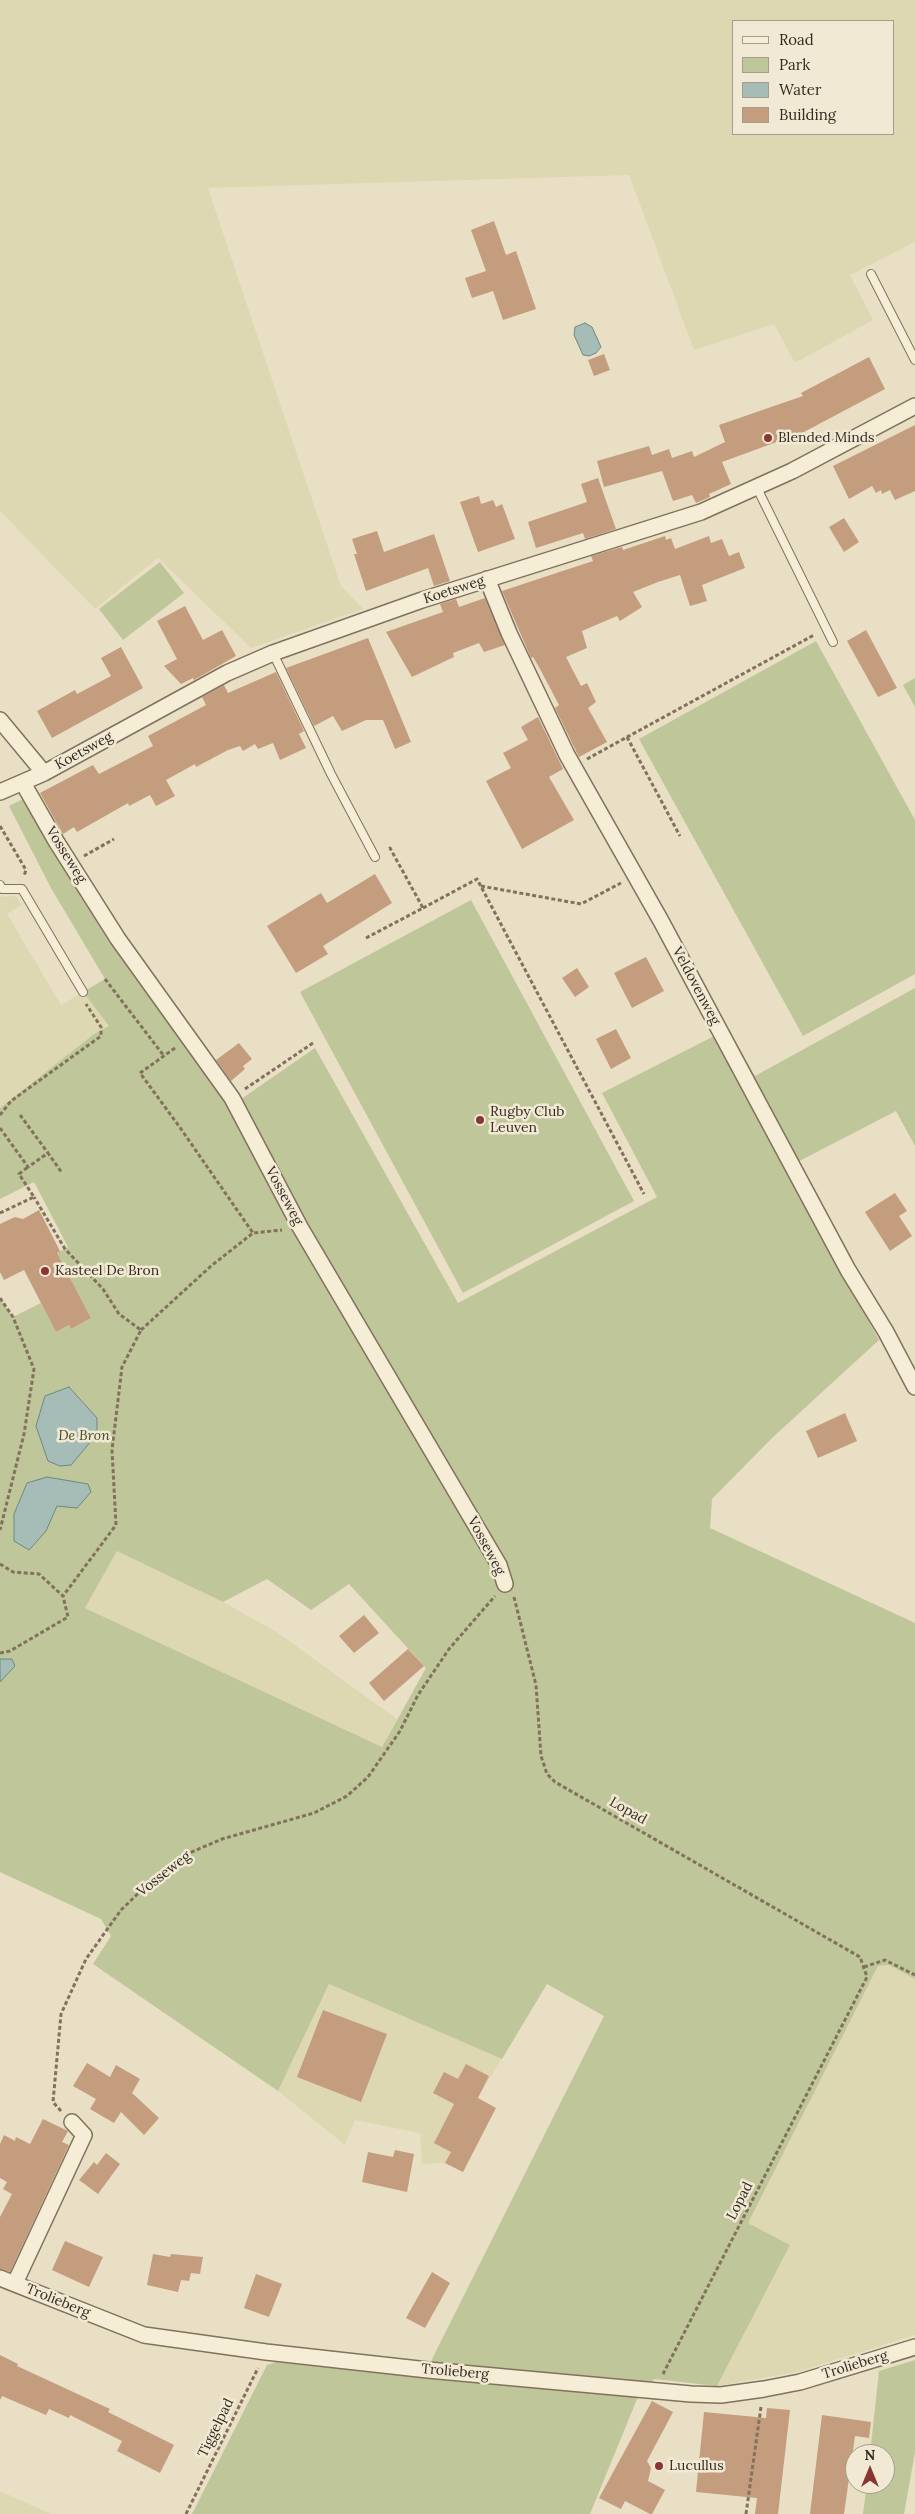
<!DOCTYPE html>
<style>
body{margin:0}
#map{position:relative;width:915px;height:2514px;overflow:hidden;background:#e9dfc4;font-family:Lora,serif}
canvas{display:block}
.legend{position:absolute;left:732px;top:20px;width:162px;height:115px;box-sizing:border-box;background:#f1e9d3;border:1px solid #a59c8b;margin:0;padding:6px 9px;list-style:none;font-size:15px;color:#33291f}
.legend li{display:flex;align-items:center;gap:10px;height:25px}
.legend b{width:25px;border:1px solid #a59c8b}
.north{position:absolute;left:845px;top:2444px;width:50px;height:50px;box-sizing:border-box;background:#f1e9d3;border:1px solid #a59c8b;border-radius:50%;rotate:0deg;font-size:14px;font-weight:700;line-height:20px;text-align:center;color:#33291f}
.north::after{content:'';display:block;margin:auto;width:18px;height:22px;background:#8a3533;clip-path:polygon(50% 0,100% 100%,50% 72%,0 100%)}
</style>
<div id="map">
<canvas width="915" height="2514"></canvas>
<ul class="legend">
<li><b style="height:6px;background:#f5edd6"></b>Road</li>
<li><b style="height:14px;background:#bfc699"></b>Park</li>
<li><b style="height:14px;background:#a5bdb6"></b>Water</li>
<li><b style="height:14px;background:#c39d7e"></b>Building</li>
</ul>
<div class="north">N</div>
</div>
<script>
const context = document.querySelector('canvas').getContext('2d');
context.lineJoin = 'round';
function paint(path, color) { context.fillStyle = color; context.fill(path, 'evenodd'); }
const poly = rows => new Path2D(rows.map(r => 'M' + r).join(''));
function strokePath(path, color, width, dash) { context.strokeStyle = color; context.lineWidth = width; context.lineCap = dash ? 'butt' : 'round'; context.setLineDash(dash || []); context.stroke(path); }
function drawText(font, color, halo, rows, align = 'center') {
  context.font = font + ' Lora,serif'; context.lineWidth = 5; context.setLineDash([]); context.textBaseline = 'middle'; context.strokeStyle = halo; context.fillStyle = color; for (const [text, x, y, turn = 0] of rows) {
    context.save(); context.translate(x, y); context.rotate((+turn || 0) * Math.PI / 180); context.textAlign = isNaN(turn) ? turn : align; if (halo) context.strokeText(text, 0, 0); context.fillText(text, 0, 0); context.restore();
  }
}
const farmland = poly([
 [0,0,915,0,915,242,850,275,873,320,795,363,774,324,694,350,629,175,208,188,341,586,363,609,251,648,158,558,95,609,0,511],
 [894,21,894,134,734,134,734,21],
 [16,896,22,905,7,914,61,1005,83,992,109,1026,94,1034,0,1108,0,897],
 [117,1550,223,1602,278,1633,397,1719,382,1747,85,1608],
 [889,1965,915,1979,915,2335,797,2372,717,2386,790,2245,747,2223,878,1966],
 [329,1984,502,2059,477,2098,445,2163,422,2164,420,2133,355,2120,345,2145,278,2091],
 [0,2491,51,2514,0,2514]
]);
const green = poly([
 [160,562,184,593,123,640,99,609],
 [816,641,915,820,915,974,803,1036,639,739],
 [915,678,915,707,903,685],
 [23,799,231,1106,315,1048,458,1303,657,1197,602,1093,728,1029,755,1076,915,988,915,1146,896,1111,786,1168,879,1340,772,1438,712,1499,710,1528,915,1623,915,1979,889,1965,878,1966,748,2223,790,2245,717,2386,654,2379,637,2399,590,2514,192,2514,267,2365,276,2362,426,2378,433,2357,604,2016,547,1984,502,2059,329,1984,278,2091,93,1964,111,1936,101,1919,0,1872,0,1298,13,1317,41,1303,56,1332,69,1325,71,1329,91,1318,57,1253,68,1247,34,1182,0,1199,0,1108,94,1034,109,1026,83,992,105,979,51,888,9,806],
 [424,1426,498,1548,510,1579,496,1584,497,1576],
 [117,1551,223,1602,267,1579,311,1610,349,1584,426,1668,382,1747,85,1608],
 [471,900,634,1201,463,1293,300,992],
 [915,2360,915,2452,904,2514,863,2514,867,2484,885,2484,885,2454,870,2454,879,2371]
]);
const water = poly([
 [585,323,592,327,601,347,596,353,589,356,583,355,574,335,575,327,585,323],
 [69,1387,97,1418,97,1434,71,1465,60,1466,48,1461,36,1426,45,1396,69,1387],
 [47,1477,88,1484,91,1492,77,1508,57,1506,46,1531,29,1550,14,1541,14,1514,27,1483,47,1477],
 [0,1659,12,1659,15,1666,0,1682,0,1659]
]);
const building = poly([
 [494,221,506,255,516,251,536,309,503,320,493,291,472,298,465,278,486,271,471,230],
 [604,354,610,370,594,376,588,360],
 [869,357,885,389,804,432,722,462,731,484,709,494,710,497,696,503,692,495,673,501,662,471,604,487,597,461,649,446,652,455,669,449,672,458,692,451,694,457,725,442,719,425,803,396,801,393],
 [915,425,915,491,895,500,890,490,882,494,881,490,876,493,872,486,849,499,833,466],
 [598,478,616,529,585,539,583,533,536,548,528,522,587,502,581,484],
 [479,496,481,504,493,500,496,507,502,504,515,539,478,552,460,502],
 [844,518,859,542,844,552,829,527],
 [377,531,384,552,434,534,450,581,434,586,428,568,366,591,354,554,357,554,352,539],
 [665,536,666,540,671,538,675,549,709,536,711,543,722,539,729,556,739,552,745,568,702,585,707,601,690,606,680,575,658,582,633,592,642,607,620,621,617,616,582,631,587,648,566,657,581,686,587,683,596,702,588,708,607,742,579,757,555,708,559,705,540,669,533,657,531,658,502,591,593,561,591,556,622,547,623,550],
 [485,598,505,645,484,652,479,643,453,653,454,657,412,677,386,632,443,612,440,604,456,599,459,607],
 [185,606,203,640,222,630,236,656,194,680,193,678,181,684,164,666,177,659,157,621],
 [866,630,897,688,878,697,847,641],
 [368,638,411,742,395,749,383,720,366,720,342,731,333,716,314,726,286,668],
 [121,647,143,688,52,738,37,711,75,690,77,694,111,676,101,658],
 [276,672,304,731,299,734,306,748,280,760,273,743,258,749,255,744,243,751,240,746,228,750,196,767,195,764,166,780,175,796,156,806,150,795,129,806,128,803,77,832,74,827,63,834,40,793,93,765,99,774,153,746,148,736,206,705,202,697,224,685,228,693],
 [538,717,563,769,549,777,574,820,522,849,486,781,511,768,503,753,528,740,521,727],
 [375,874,392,903,323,946,328,954,296,973,267,926,321,893,327,903],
 [646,957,664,991,632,1008,614,973],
 [577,968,589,987,575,997,562,978],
 [616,1029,631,1058,611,1069,596,1039],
 [239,1043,252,1059,243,1066,245,1069,231,1081,216,1060],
 [895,1193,907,1211,899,1216,912,1236,890,1251,865,1212],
 [39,1210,60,1251,57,1253,91,1318,71,1329,69,1325,56,1332,24,1270,4,1280,0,1272,0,1224,15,1217,23,1219],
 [845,1413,857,1441,818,1458,806,1431],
 [364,1615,379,1633,354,1653,339,1636],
 [408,1649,424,1666,384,1701,369,1683],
 [323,2010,387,2034,361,2102,297,2077],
 [87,2063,110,2077,116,2065,140,2079,132,2093,159,2118,144,2135,121,2112,114,2123,90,2109,96,2099,73,2086],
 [466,2064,489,2076,478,2098,496,2108,463,2172,445,2163,451,2152,434,2143,454,2104,433,2093,444,2072,458,2079],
 [43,2119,68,2131,62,2142,69,2145,10,2272,0,2269,0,2217,12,2194,3,2189,7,2182,0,2178,0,2144,4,2135,15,2141,16,2137,30,2144],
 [395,2150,414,2154,407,2192,362,2182,368,2152,393,2157],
 [106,2153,120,2164,98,2194,79,2180,94,2162,97,2165],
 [65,2241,103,2257,89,2287,52,2270],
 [153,2254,170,2257,171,2254,203,2257,200,2274,191,2273,189,2281,181,2280,178,2292,147,2285],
 [432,2272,450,2283,425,2328,406,2318],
 [256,2274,282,2284,269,2317,244,2308],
 [0,2355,18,2364,17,2366,110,2409,108,2412,174,2445,160,2473,117,2451,122,2441,70,2415,69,2418,49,2409,46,2415,2,2396,0,2400],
 [652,2401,673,2412,647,2461,651,2468,648,2481,665,2490,652,2514,650,2514,625,2501,621,2509,599,2498],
 [767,2408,790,2410,778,2514,755,2514,757,2498,696,2492,704,2412,766,2418],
 [822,2415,871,2422,869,2438,855,2436,844,2514,810,2514]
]);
const path = poly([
 [627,737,680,836],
 [587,759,814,635],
 [0,826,26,870,24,876],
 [84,856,114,839],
 [481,886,581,904,621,883],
 [423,908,477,879,644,1194],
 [366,938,423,908,390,848,387,850],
 [105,979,164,1056],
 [175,1048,140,1073,181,1129,253,1233],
 [245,1089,313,1043],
 [0,1115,11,1101,101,1036,101,1027,86,1004],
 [20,1115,48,1153],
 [0,1128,28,1167,48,1153,62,1173],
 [0,1213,34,1197,19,1174,28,1167],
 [0,1298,13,1317,34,1369,24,1434,0,1530],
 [141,1330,211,1266,253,1233,282,1230],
 [0,1564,13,1572,39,1574,63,1596,116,1525,112,1450,122,1367,141,1330,119,1314,103,1289,65,1249,34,1197],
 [514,1597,536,1685,541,1756,547,1774,555,1782,860,1957,867,1977,663,2374],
 [0,1653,10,1651,68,1617,63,1596],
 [864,1967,885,1960,915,1975],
 [61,2111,53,2102,61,2014,86,1959,121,1910,150,1882,187,1854,222,1839,314,1813,347,1796,368,1777,400,1731,418,1695,449,1649,495,1596],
 [186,2514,258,2368],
 [746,2514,761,2407]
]);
const service = poly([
 [871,274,915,360],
 [757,488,833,642],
 [273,653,331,774,375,857],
 [0,885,2,889,22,889,83,992]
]);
const minor = poly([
 [487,579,509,633,567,755,661,921,848,1270,886,1332,915,1387],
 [0,720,44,773],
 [23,783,56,841,118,939,232,1098,300,1227,499,1565,505,1584],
 [0,792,44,773,227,673,273,653,422,600,701,512,792,471,915,406],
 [0,2278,144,2335,266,2352,428,2370,691,2394,721,2395,764,2389,800,2382,915,2347],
 [15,2283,84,2135,72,2122]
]);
const markers = [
 [768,438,5,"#8a3533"],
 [480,1120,5,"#8a3533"],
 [45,1271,5,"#8a3533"],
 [659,2466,5,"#8a3533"]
];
const poiNames = [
 ["Blended Minds",778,438],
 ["Rugby Club",490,1112],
 ["Leuven",490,1128],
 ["Kasteel De Bron",55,1271],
 ["Lucullus",669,2466]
];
const streetNames = [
 ["Koetsweg",454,590,-18],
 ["Koetsweg",84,751,-29],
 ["Vosseweg",66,855,58],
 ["Veldovenweg",696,986,62],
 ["Vosseweg",284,1196,62],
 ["Vosseweg",486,1546,62],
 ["Lopad",628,1811,30],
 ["Vosseweg",164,1874,-38],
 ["Lopad",740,2201,-63],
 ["Trolieberg",58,2301,22],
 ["Trolieberg",855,2365,-17],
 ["Trolieberg",455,2372,5],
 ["Tiggelpad",216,2428,-64]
];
const parkNames = [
 ["De Bron",84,1436]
];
paint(farmland, '#ded8b2');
paint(green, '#bfc699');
paint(water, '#a5bdb6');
strokePath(water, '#6d8983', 1);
paint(building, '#c39d7e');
strokePath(service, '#82715c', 10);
strokePath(minor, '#82715c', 18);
strokePath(path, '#82715c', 3, [4, 2.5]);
strokePath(service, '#f5edd6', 8);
strokePath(minor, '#f5edd6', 15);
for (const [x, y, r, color] of markers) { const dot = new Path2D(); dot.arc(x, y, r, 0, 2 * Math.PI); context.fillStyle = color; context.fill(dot); strokePath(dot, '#f1e9d3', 2); }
drawText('14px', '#33291f', '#f1e9d3', poiNames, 'left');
drawText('14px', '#33291f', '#f1e9d3', streetNames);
drawText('italic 14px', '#434d28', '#f1e9d3', parkNames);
</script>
